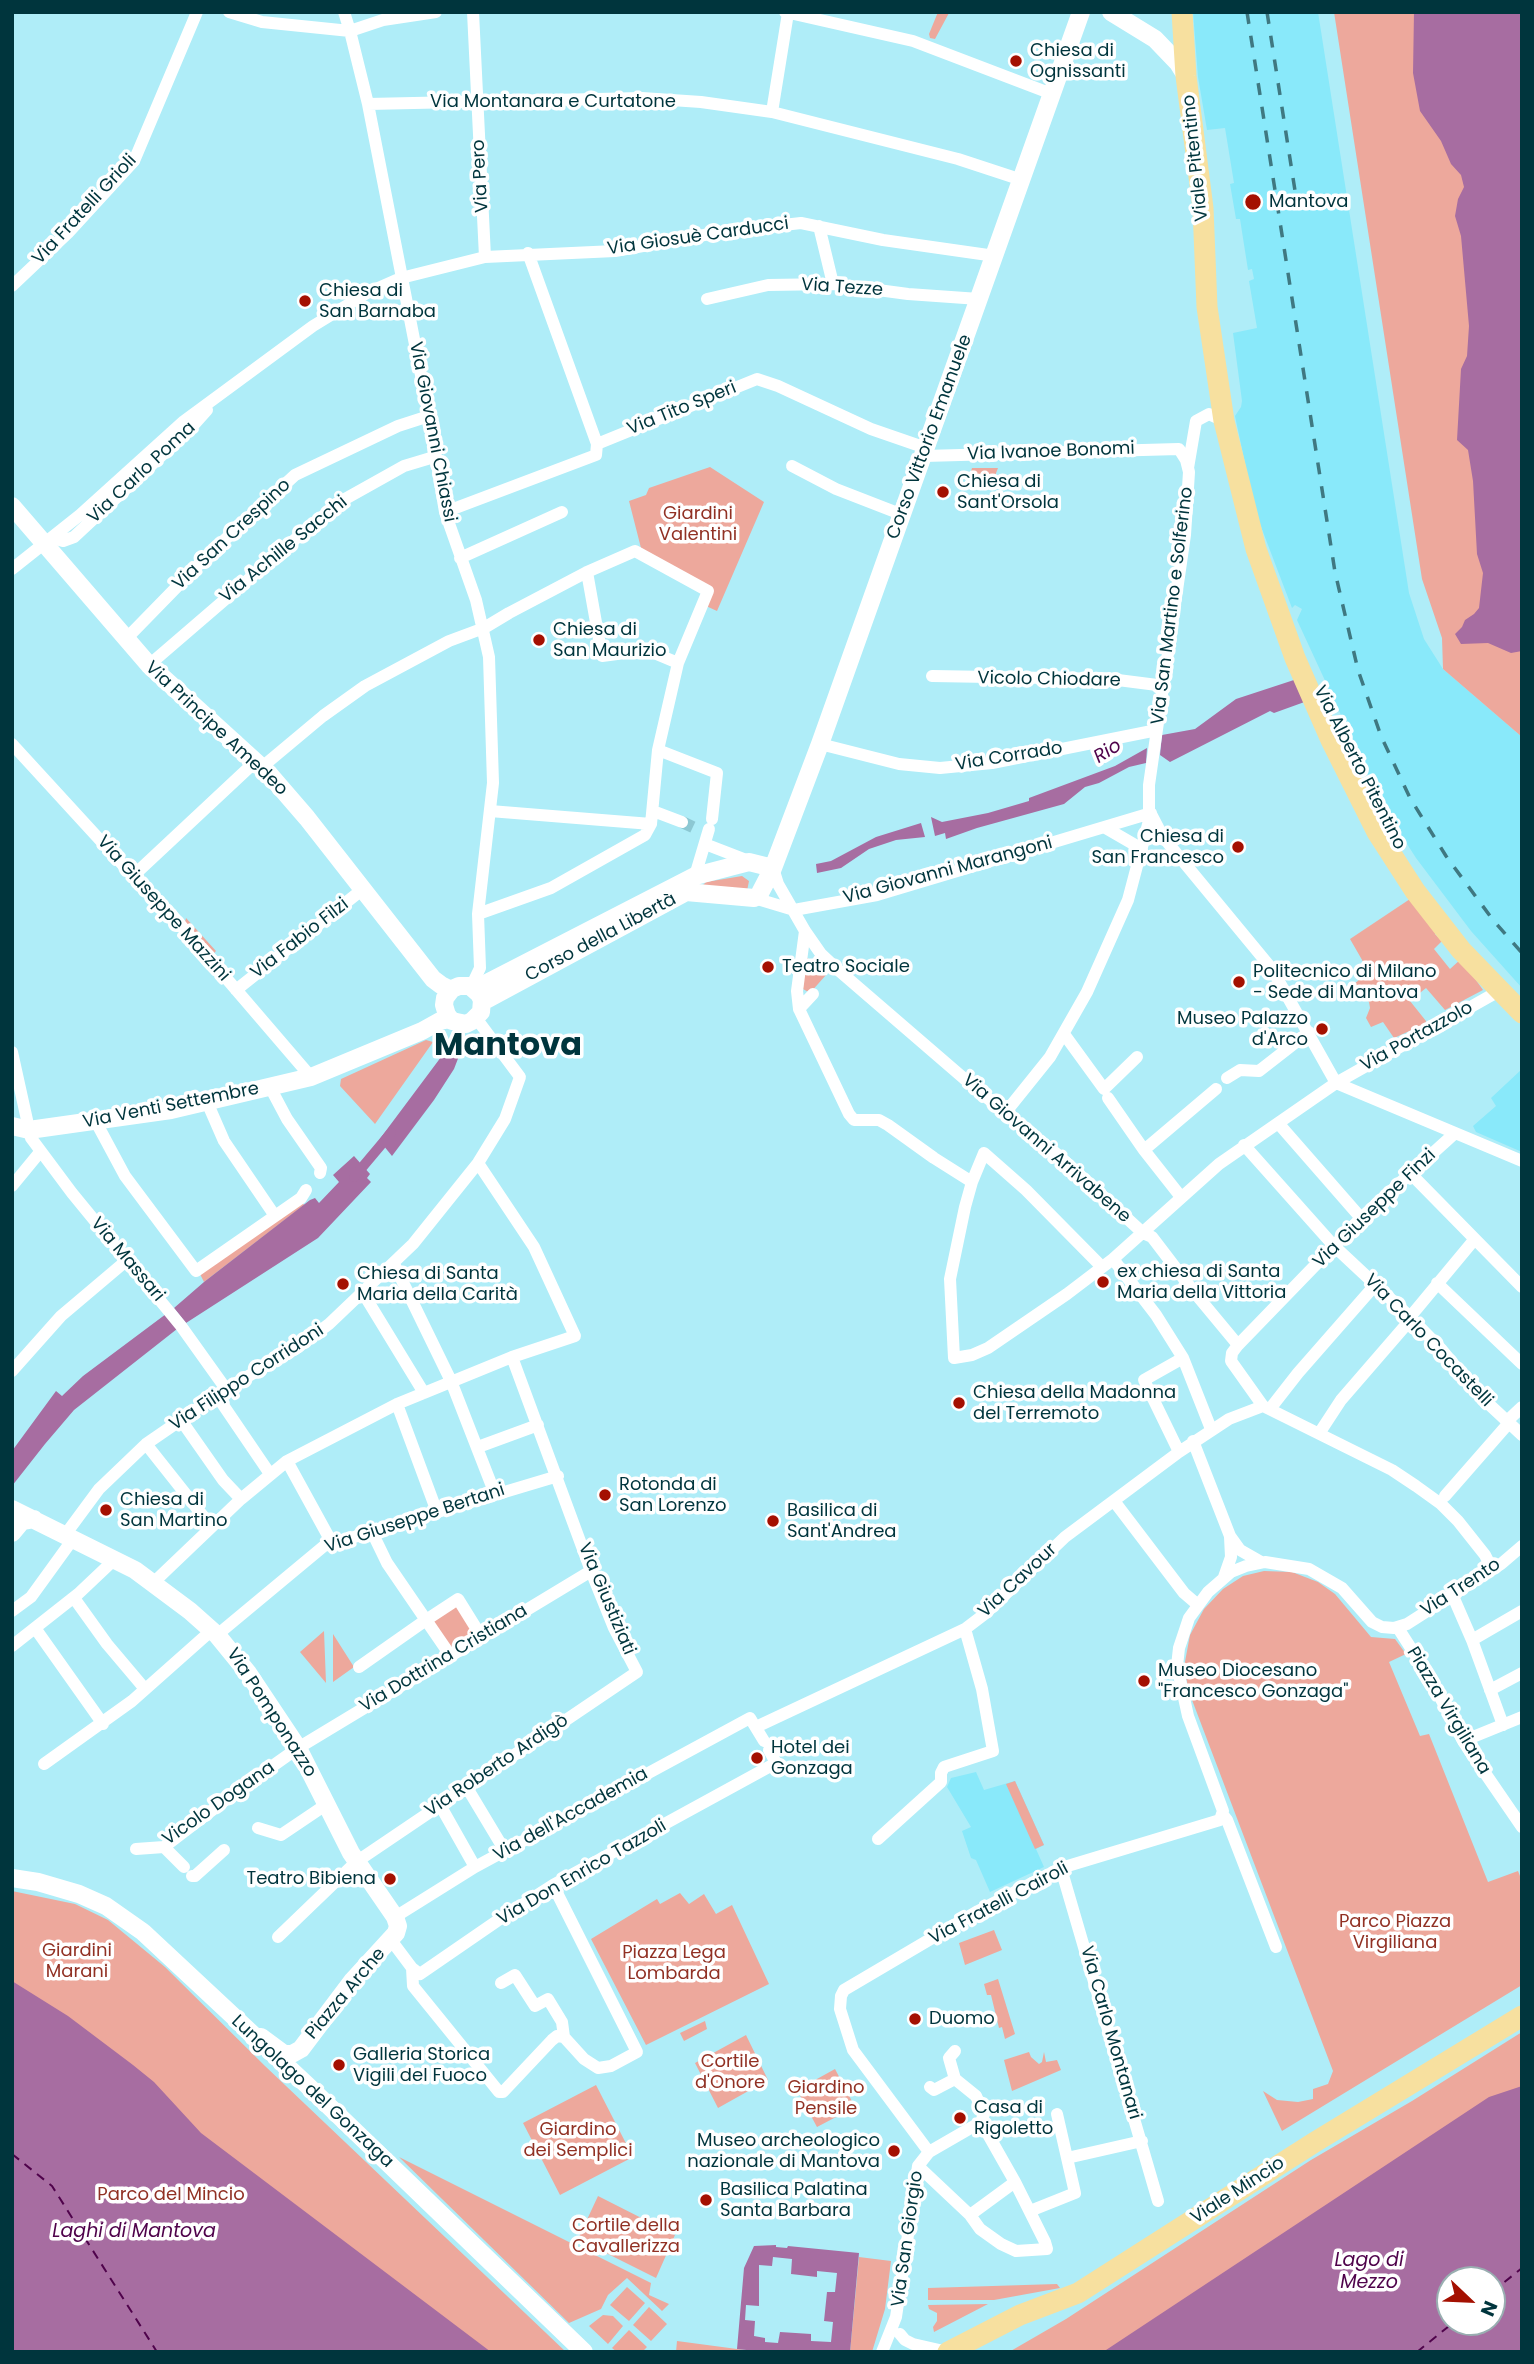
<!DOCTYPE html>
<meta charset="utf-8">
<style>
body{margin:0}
#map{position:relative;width:1534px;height:2364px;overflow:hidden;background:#afedf8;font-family:Poppins,sans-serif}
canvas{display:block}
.frame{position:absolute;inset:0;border:14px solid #00353d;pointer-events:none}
.north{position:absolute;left:1436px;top:2266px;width:70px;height:70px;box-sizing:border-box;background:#fff;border:2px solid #99aeb1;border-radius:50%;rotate:113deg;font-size:19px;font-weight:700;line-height:28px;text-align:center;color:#00353d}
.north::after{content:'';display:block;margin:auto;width:24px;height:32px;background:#a41001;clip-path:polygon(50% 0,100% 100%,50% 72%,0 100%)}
</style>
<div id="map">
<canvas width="1534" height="2364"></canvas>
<div class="frame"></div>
<div class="north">N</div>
</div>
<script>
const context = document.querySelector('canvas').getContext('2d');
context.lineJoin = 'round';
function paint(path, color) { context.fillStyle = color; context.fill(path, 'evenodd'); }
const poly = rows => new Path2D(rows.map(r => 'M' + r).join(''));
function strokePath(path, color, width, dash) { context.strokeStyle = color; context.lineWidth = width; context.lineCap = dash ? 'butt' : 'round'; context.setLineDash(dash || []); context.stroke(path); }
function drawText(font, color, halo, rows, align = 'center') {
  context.font = font + ' Poppins,sans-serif'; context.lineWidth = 7; context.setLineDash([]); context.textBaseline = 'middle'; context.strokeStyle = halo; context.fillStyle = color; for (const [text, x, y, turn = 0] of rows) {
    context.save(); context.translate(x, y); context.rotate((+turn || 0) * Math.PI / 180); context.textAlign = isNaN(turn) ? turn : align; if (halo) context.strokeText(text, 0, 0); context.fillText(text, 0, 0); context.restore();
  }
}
const built = poly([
 [1193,12,1318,12,1409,593,1424,639,1443,669,1522,737,1522,988,1471,931,1416,858,1384,808,1297,620,1302,609,1295,605,1292,608,1255,511,1235,416,1241,407,1242,401,1233,333,1257,328,1249,281,1254,279,1252,269,1248,270,1240,219,1236,219,1230,184,1234,183,1225,128,1207,130,1198,77],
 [1522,1069,1522,1152,1476,1132,1473,1126,1496,1106,1491,1098],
 [976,1772,984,1790,1015,1781,1044,1845,1036,1849,1044,1867,990,1892,976,1860,971,1858,962,1831,971,1827,947,1787,951,1778]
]);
const green = poly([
 [938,12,953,12,952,14,949,13,935,39,930,38,929,34],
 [1334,12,1522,12,1522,737,1443,669,1442,638,1422,579],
 [710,467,764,502,717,611,706,606,713,589,641,548,629,501,646,495,649,488],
 [972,468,998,468,991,486,969,478],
 [742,876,749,881,747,891,703,885,706,882],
 [1410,899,1435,932,1435,934,1442,941,1434,949,1450,969,1461,959,1483,990,1445,1010,1426,988,1410,1001,1426,1021,1425,1024,1394,1038,1383,1022,1371,1027,1366,1018,1370,1008,1369,1002,1360,994,1352,995,1349,988,1369,972,1350,939],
 [186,918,216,951,213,954,185,922],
 [805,956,826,975,810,993,803,989],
 [426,1040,433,1042,375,1124,340,1086,341,1079],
 [301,1200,304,1205,204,1282,200,1274],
 [1264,1571,1292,1572,1318,1582,1335,1594,1371,1637,1395,1639,1406,1654,1389,1662,1420,1736,1429,1734,1488,1882,1518,1871,1522,1881,1522,1985,1282,2131,1263,2091,1277,2100,1298,2102,1313,2099,1313,2089,1328,2084,1333,2071,1189,1692,1184,1667,1190,1635,1204,1609,1223,1589,1243,1576],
 [457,1605,475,1634,450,1649,432,1620],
 [324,1631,326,1683,300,1652],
 [333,1634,354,1667,333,1682],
 [1015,1781,1044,1845,1035,1849,1006,1784],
 [12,1891,75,1904,108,1920,165,1967,265,2066,566,2352,12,2352],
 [680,1893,689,1904,704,1894,716,1914,732,1905,769,1984,646,2045,591,1939,657,1899,660,1904],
 [994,1930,1002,1950,965,1965,959,1943],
 [998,1979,1015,2034,1005,2039,1002,2027,999,2028,991,1995,987,1995,984,1984],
 [705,2021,707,2029,684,2041,680,2033],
 [1522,2032,1522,2352,1009,2352,1066,2319,1311,2160,1412,2101],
 [1450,2280,1492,2280,1492,2322,1450,2322],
 [746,2035,768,2080,718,2108,695,2063],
 [1029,2052,1031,2057,1039,2064,1042,2062,1044,2052,1046,2062,1057,2060,1061,2070,1012,2091,1004,2060],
 [835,2069,855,2107,817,2127,797,2090],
 [596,2085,633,2157,560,2195,523,2123],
 [399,2157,651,2283,649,2295,669,2304,662,2311,627,2278,608,2295,601,2309,569,2323],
 [598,2196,675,2235,656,2278,578,2239],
 [859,2257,891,2261,885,2309,872,2352,850,2352],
 [1057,2284,1060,2288,994,2300,928,2300,928,2288],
 [627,2287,645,2303,629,2321,610,2305],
 [988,2304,934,2332,933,2327,937,2321,937,2313,929,2309,928,2305],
 [649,2307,667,2324,651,2341,633,2325],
 [603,2315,613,2316,623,2326,608,2344,589,2326],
 [629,2330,647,2347,642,2352,617,2352,612,2348],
 [677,2341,737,2349,765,2352,676,2352]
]);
const water = poly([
 [1414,12,1522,12,1522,651,1511,653,1488,643,1461,644,1455,634,1462,627,1465,620,1474,614,1479,608,1483,573,1477,554,1473,481,1468,450,1457,440,1461,369,1467,356,1469,326,1461,236,1455,216,1458,199,1464,187,1461,175,1451,164,1441,141,1420,111,1413,73],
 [1300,678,1310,700,1274,713,1270,711,1170,762,1160,755,1162,735,1195,729,1236,699],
 [1147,748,1146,763,1129,767,1099,783,1085,787,1064,804,977,828,946,839,945,833,935,836,931,817,942,822,988,813,1029,801,1029,798,1115,766],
 [921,823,925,837,896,840,869,849,841,868,817,873,816,864,831,861,876,837],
 [447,1049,459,1056,454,1069,434,1100,392,1156,379,1140],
 [354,1156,370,1174,367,1178,371,1182,318,1238,186,1323,174,1308,204,1282,310,1200,315,1198,319,1203,339,1182,333,1175],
 [166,1314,177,1329,74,1410,45,1444,12,1486,12,1451,56,1391,62,1396,83,1376],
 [12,1981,68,2016,133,2065,154,2082,201,2133,491,2352,12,2352],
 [1522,2086,1522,2352,1103,2352,1489,2097],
 [1450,2280,1492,2280,1492,2322,1450,2322],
 [776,2245,776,2247,787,2248,788,2246,859,2253,850,2352,765,2352,737,2349,744,2268,754,2246],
 [773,2257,792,2259,791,2274,817,2277,817,2271,837,2273,835,2292,827,2292,824,2321,833,2322,831,2342,811,2341,811,2334,780,2332,778,2343,765,2342,765,2338,754,2336,755,2321,745,2320,746,2305,759,2306,759,2265,772,2266]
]);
const canal = poly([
 [354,1177,391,1133]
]);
const ferry = poly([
 [12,2154,52,2186,157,2352],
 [1492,2292,1522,2268],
 [1417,2352,1454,2322]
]);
const streetTunnel = poly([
 [682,822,697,829]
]);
const street = poly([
 [229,12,262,22,350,31,383,20,436,12],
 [344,12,350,31,368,104,429,416,445,512,476,600,489,657,493,783,478,914,480,968,471,987],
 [473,12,485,257],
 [785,12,913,41,1052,94],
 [368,104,642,98,701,102,772,112,958,159,1022,180],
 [772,112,788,13],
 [819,226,833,284],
 [12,286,68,233,134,161,197,12],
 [707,299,768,285,833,284,908,294,979,299],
 [597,444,757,379,778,386,871,429,926,448],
 [924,456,1179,449,1186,460,1189,472,1185,535,1149,785,1149,810,1163,837,1272,969,1336,1083],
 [792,466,836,489,903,515],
 [1188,468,1196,421,1209,414,1224,421],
 [445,512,596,455,597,444,528,253],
 [53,538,63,541,74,537,190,429,207,410],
 [460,558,562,512],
 [12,569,80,515,184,421,313,326,367,293,401,278,485,257,615,251,721,232,801,223,883,240,995,256],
 [587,572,602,656,647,650,678,663],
 [125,640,205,558,295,475,398,426,429,416],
 [149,665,307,529,345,499,404,466,434,457],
 [932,676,1110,679,1165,686],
 [12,744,133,876,172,915,311,1077],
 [820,744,899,764,940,768,992,763,1157,730],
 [658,750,717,773,712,819],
 [262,767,323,716,365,686,449,641,484,628,509,613,587,572,635,551,708,591,678,663,658,750,651,824],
 [653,811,682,822],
 [1104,827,1142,849],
 [705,844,749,861],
 [773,868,778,884,805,931,821,954,837,969,975,1088,1058,1155,1143,1233,1152,1237,1194,1292,1238,1345,1232,1353,1231,1361,1263,1406,1392,1470,1416,1486,1441,1504,1458,1521,1485,1555,1492,1569],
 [133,876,256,761],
 [695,876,709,829],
 [754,898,794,910,877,895,1151,813],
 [478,914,551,888,645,835,651,824,490,811],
 [805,931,797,991,799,1009,849,1114,854,1120,879,1120,888,1125,934,1158,972,1182],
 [236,990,363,889],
 [799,1009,813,994],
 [1064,1034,1104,1089,1137,1057],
 [12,1052,31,1138,72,1193,181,1326,226,1389],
 [1227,1078,1240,1070,1259,1071,1309,1032],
 [1336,1083,1522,1161],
 [270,1087,287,1119,321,1168,320,1173],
 [1108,1098,1144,1150,1181,1197],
 [207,1102,224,1141,275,1216],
 [1005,1113,1050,1057,1087,992,1128,900,1151,813],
 [96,1122,125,1176,196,1271,301,1198,306,1190],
 [1278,1123,1361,1218],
 [1244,1145,1334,1246,1410,1317,1442,1350,1479,1395,1522,1435],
 [1144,1150,1216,1089],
 [1411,1174,1522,1287],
 [12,1186,40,1152],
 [1113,1259,1156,1315,1183,1358],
 [394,1264,451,1381,495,1494],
 [1102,1267,1026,1190,984,1153,972,1182,965,1207,950,1279,954,1358,972,1355,988,1348,1067,1294,1113,1259,1219,1164,1336,1083,1499,991,1505,992],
 [1437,1283,1522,1364],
 [363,1293,424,1393],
 [1410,1317,1474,1240],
 [1238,1345,1361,1218,1454,1134],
 [12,1371,61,1316,126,1261],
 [217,1396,270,1474],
 [397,1404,437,1512],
 [1273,1405,1298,1373,1376,1284],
 [181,1420,223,1480,241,1499],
 [1506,1422,1522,1407],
 [1322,1429,1341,1400,1412,1318],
 [1193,1441,1230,1536,1240,1550,1261,1562],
 [146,1444,211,1526],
 [478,1447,538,1425],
 [1179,1452,1144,1380,1183,1358,1211,1429],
 [287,1461,332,1543],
 [1445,1496,1508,1424],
 [1114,1501,1184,1593,1198,1605],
 [65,1535,99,1489,146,1444,226,1389,297,1348,329,1324,413,1244,478,1163,505,1119,520,1077,476,1018],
 [1224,1577,1231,1557,1230,1537],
 [153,1583,241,1499,287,1461,397,1404,512,1357,575,1336,534,1247,478,1163],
 [1452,1594,1472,1640,1503,1725],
 [74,1598,107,1644,145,1689],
 [12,1611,31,1597,73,1539],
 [35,1628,103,1724],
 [1398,1628,1430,1678,1463,1741,1522,1827],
 [217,1635,324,1546,558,1476],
 [1472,1640,1522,1611],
 [12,1646,78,1594,115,1559],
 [450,1655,426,1620,458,1599,481,1636],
 [359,1667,426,1620,387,1563,372,1532],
 [1490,1690,1522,1673],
 [756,1727,965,1629,986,1613,1065,1537,1179,1452,1229,1419,1263,1406],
 [1463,1741,1522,1717],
 [44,1764,132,1701,212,1630],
 [466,1786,505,1851],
 [440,1805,475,1867],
 [1223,1815,1227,1820,1276,1947],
 [258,1828,281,1835,327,1804],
 [878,1839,941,1782,941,1773,944,1767,993,1751,982,1689,965,1629],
 [164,1847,184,1867],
 [136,1849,164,1847,236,1792,298,1748,591,1571],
 [1060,1865,1158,2201],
 [192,1876,195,1876,224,1850],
 [395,1917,475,1867,750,1718,764,1741],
 [278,1937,356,1862,637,1672,614,1628,591,1571,512,1357],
 [391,1940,412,1968,420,1974,497,1921,553,1885,776,1763,769,1750],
 [412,1968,413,1986,499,2092,503,2092,552,2040,557,2036,564,2037],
 [501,1983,515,1975,535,2006,548,1999,562,2022,564,2037,584,2059,598,2068,611,2066,637,2052,553,1885],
 [955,2051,949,2058,955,2079,976,2096,984,2114,981,2122],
 [930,2087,934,2090,955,2079],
 [1067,2158,1142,2141],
 [918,2166,970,2215,980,2229,1001,2244,1016,2251,1047,2249,1045,2242,1015,2182,981,2122,929,2152],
 [1030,2211,1075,2193,1057,2114],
 [970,2215,1015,2182],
 [900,2334,905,2340,913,2344,948,2352],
 [882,2352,896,2317,918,2166,929,2152,853,2050,840,2009,841,1996,844,1990,978,1911,1061,1868,1220,1820,1223,1811,1188,1716,1177,1666,1179,1648,1189,1618,1208,1592,1231,1572,1246,1566,1265,1562,1309,1569,1342,1588,1372,1622,1382,1627,1394,1628,1407,1624,1501,1564,1522,1546]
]);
const secondary = poly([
 [1111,12,1155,39,1178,63,1186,76],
 [12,506,149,665,269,774,307,818,433,979,441,985,451,990],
 [471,987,479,994,482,1000,481,1012,472,1021,466,1024,452,1021,447,1015,444,1005,445,998,452,989,459,986,481,986,695,876,749,862,773,868],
 [482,1002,686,892,754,898,759,895,773,868,820,744,1081,12],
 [12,1126,29,1130,171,1110,311,1077,422,1031,440,1021,450,1019],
 [12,1509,135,1570,190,1611,217,1635,248,1673,298,1748,351,1853,395,1917,398,1926,396,1933,353,1980,301,2049,292,2054,284,2054,261,2037,253,2037],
 [12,1533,22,1521,34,1519],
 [12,1878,38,1882,79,1894,106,1906,143,1932,307,2085,584,2352]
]);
const primary = poly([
 [1182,12,1186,76,1203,208,1207,307,1224,421,1256,549,1295,658,1331,740,1377,832,1415,891,1461,950,1522,1013],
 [948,2352,1020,2315,1078,2293,1315,2142,1522,2016]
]);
const rail = poly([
 [1247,12,1335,572,1358,670,1381,736,1410,798,1446,856,1493,920,1522,953],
 [1267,12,1296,197]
]);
const markers = [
 [1016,61,7,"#a41001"],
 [1253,202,9,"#a41001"],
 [305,301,7,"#a41001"],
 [943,492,7,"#a41001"],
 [539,640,7,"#a41001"],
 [1238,847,7,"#a41001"],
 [768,967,7,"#a41001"],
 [1239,982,7,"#a41001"],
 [1322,1029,7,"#a41001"],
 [1103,1282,7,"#a41001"],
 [343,1284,7,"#a41001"],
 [959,1403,7,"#a41001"],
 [605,1495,7,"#a41001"],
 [106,1510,7,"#a41001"],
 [773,1521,7,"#a41001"],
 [1144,1681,7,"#a41001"],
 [757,1758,7,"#a41001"],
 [390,1879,7,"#a41001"],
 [915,2019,7,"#a41001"],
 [339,2065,7,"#a41001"],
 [960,2118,7,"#a41001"],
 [894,2151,7,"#a41001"],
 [706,2200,7,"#a41001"]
];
const poiNames = [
 ["Chiesa di",1030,51],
 ["Ognissanti",1030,72],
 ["Mantova",1269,202],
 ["Chiesa di",319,291],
 ["San Barnaba",319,312],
 ["Chiesa di",957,482],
 ["Sant'Orsola",957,503],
 ["Chiesa di",553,630],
 ["San Maurizio",553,651],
 ["Chiesa di",1224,837,"right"],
 ["San Francesco",1224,858,"right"],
 ["Teatro Sociale",782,967],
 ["Politecnico di Milano",1253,972],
 ["- Sede di Mantova",1253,993],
 ["Museo Palazzo",1308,1019,"right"],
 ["d'Arco",1308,1040,"right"],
 ["ex chiesa di Santa",1117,1272],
 ["Maria della Vittoria",1117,1293],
 ["Chiesa di Santa",357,1274],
 ["Maria della Carità",357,1295],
 ["Chiesa della Madonna",973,1393],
 ["del Terremoto",973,1414],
 ["Rotonda di",619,1485],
 ["San Lorenzo",619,1506],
 ["Chiesa di",120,1500],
 ["San Martino",120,1521],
 ["Basilica di",787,1511],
 ["Sant'Andrea",787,1532],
 ["Museo Diocesano",1158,1671],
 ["\"Francesco Gonzaga\"",1158,1692],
 ["Hotel dei",771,1748],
 ["Gonzaga",771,1769],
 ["Teatro Bibiena",376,1879,"right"],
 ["Duomo",929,2019],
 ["Galleria Storica",353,2055],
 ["Vigili del Fuoco",353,2076],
 ["Casa di",974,2108],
 ["Rigoletto",974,2129],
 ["Museo archeologico",880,2141,"right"],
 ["nazionale di Mantova",880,2162,"right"],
 ["Basilica Palatina",720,2190],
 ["Santa Barbara",720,2211]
];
const streetNames = [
 ["Via Montanara e Curtatone",553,102],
 ["Viale Pitentino",1196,158,-96],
 ["Via Pero",481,176,-93],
 ["Via Fratelli Grioli",85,210,-47],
 ["Via Giosuè Carducci",698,237,-8],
 ["Via Tezze",842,288,4],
 ["Via Tito Speri",682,409,-22],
 ["Via Giovanni Chiassi",432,432,79],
 ["Corso Vittorio Emanuele",930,437,-70],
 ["Via Ivanoe Bonomi",1051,452,-2],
 ["Via Carlo Poma",142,473,-43],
 ["Via San Crespino",232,535,-43],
 ["Via Achille Sacchi",284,550,-39],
 ["Via San Martino e Solferino",1173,606,-83],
 ["Vicolo Chiodare",1049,680,1],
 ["Via Principe Amedeo",216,729,43],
 ["Via Corrado",1009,757,-9],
 ["Via Alberto Pitentino",1359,768,63],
 ["Via Giovanni Marangoni",948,871,-15],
 ["Via Giuseppe Mazzini",163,909,48],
 ["Corso della Libertà",601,938,-28],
 ["Via Fabio Filzi",300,939,-38],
 ["Via Portazzolo",1417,1037,-29],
 ["Via Venti Settembre",171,1106,-11],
 ["Via Giovanni Arrivabene",1046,1149,41],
 ["Via Giuseppe Finzi",1375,1209,-44],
 ["Via Massari",127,1260,50],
 ["Via Carlo Cocastelli",1428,1341,46],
 ["Via Filippo Corridoni",247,1378,-33],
 ["Via Giuseppe Bertani",415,1519,-18],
 ["Via Cavour",1018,1581,-43],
 ["Via Trento",1461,1588,-33],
 ["Via Giustiziati",606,1599,67],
 ["Via Dottrina Cristiana",444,1659,-31],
 ["Piazza Virgiliana",1448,1711,59],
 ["Via Pomponazzo",271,1713,57],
 ["Via Roberto Ardigò",497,1766,-34],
 ["Vicolo Dogana",219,1804,-35],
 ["Via dell'Accademia",571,1815,-29],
 ["Via Don Enrico Tazzoli",582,1873,-30],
 ["Via Fratelli Cairoli",999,1904,-28],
 ["Piazza Arche",346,1994,-50],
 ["Via Carlo Montanari",1110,2033,74],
 ["Lungolago del Gonzaga",312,2092,43],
 ["Viale Mincio",1238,2191,-33],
 ["Via San Giorgio",908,2239,-82]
];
const parkNames = [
 ["Giardini",698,514],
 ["Valentini",698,535],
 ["Parco Piazza",1395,1922],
 ["Virgiliana",1395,1943],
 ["Giardini",77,1951],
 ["Marani",77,1972],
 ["Piazza Lega",674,1953],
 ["Lombarda",674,1974],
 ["Cortile",730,2062],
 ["d'Onore",730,2083],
 ["Giardino",826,2088],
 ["Pensile",826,2109],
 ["Giardino",578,2130],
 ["dei Semplici",578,2151],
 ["Parco del Mincio",171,2195],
 ["Cortile della",626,2226],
 ["Cavallerizza",626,2247]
];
const waterNames = [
 ["Rio",1108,752,-32],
 ["Laghi di Mantova",134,2232],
 ["Lago di",1369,2261],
 ["Mezzo",1369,2283]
];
const townNames = [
 ["Mantova",508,1047]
];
paint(built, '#89e9fa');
paint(green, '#eda89c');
paint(water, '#a76da1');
strokePath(canal, '#a76da1', 10);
strokePath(ferry, '#4f034b', 2, [9, 7]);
strokePath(streetTunnel, '#8cc8d3', 12, [12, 6]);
strokePath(street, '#fff', 12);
strokePath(secondary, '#fff', 18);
strokePath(primary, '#f7e09f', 21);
strokePath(rail, '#3f7881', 3.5, [12, 12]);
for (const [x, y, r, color] of markers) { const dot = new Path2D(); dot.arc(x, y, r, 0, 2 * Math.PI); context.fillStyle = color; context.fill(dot); strokePath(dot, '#fff', 2.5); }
drawText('18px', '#00353d', '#fff', poiNames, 'left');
drawText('18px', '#00353d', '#fff', streetNames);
drawText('18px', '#913124', '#fff', parkNames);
drawText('italic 19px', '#4f034b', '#fff', waterNames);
drawText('bold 32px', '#00353d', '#fff', townNames);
</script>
